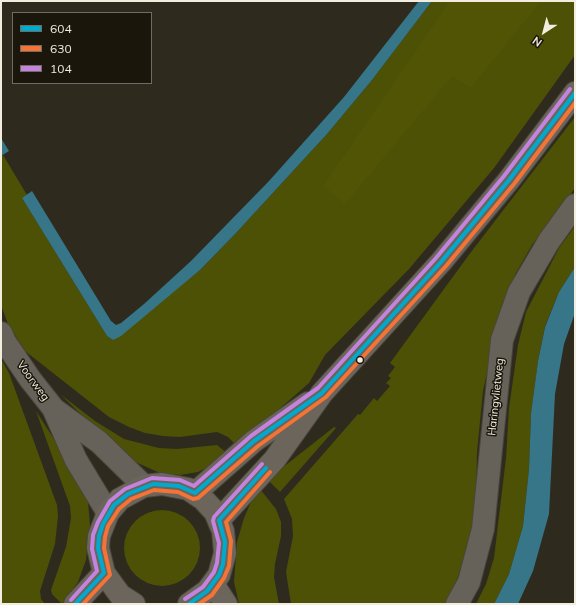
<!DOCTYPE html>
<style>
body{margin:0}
#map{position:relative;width:576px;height:605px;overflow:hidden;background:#2f2a1e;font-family:Mulish,sans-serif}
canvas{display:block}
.frame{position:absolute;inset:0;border:2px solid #f3ede0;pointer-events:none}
.legend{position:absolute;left:12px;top:12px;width:140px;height:72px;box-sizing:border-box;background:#1a160c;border:1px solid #716c61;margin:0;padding:5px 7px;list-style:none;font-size:12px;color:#f3ede0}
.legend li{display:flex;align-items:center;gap:8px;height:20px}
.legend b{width:20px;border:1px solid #716c61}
.north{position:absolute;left:524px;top:12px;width:40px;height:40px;-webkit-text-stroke:3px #1a160c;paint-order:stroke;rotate:216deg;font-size:11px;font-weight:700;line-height:16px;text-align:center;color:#f3ede0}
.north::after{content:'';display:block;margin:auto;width:14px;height:18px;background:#f3ede0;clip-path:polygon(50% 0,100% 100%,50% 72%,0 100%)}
</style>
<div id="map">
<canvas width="576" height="605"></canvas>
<div class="frame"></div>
<ul class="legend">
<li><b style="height:5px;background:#00a9ce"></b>604</li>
<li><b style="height:5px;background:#f57335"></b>630</li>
<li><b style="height:5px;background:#c483df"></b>104</li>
</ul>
<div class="north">N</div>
</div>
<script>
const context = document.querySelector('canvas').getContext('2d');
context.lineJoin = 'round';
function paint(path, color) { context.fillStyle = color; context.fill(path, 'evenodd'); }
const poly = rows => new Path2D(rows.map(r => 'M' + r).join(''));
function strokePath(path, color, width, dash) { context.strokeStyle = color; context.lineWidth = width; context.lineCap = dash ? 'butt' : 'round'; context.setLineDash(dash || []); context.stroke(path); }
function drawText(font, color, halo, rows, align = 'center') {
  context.font = font + ' Mulish,sans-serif'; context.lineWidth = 3; context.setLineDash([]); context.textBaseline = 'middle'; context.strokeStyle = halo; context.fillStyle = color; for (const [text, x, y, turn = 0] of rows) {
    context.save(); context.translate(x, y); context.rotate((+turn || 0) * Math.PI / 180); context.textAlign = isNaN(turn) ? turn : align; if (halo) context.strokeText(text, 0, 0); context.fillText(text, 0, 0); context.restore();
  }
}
const green = poly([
 [432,1,575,1,575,55,494,168,409,269,325,355,309,383,237,446,228,437,217,432,180,437,163,436,145,433,129,427,109,417,25,351,8,324,1,305,1,156,3,155,27,195,22,198,107,336,113,340,200,270,236,233,327,134,372,80],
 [575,117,575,188,532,245,516,273,502,305,483,391,477,452,476,508,471,535,458,577,445,604,291,604,286,572,293,536,292,519,284,499,358,414,360,415,374,398,377,401,390,386,386,383,391,378,388,376,395,367,390,363,471,252],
 [575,226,575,267,559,292,545,326,538,361,531,413,529,469,523,526,509,574,494,604,476,604,486,584,494,558,506,458,509,408,518,345,526,312,559,248],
 [1,359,9,373,57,505,58,516,55,544,40,591,41,599,45,604,1,604],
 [60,394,95,421,124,439,159,448,177,449,217,445,228,454,210,466,198,472,180,475,160,473,131,460,100,433],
 [36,411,80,480,88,502,90,525,86,560,78,582,62,604,52,594,51,590,66,547,71,518,70,506],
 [334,427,336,428,280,492,269,481,282,468],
 [260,489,276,509,281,522,281,536,275,564,274,577,279,604,239,604,234,582,237,542,244,518,251,502],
 '124 548a38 38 0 1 1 76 0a38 38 0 1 1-76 0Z'
]);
const forest = poly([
 [450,1,541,1,471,88,452,76,345,204,323,186]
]);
const water = poly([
 [419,1,432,1,372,80,327,134,236,233,200,270,121,336,113,340,107,336,22,198,32,191,111,321,116,325,121,323,144,304,191,261,269,181,344,97],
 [1,138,9,151,1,156],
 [575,267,575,313,564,344,555,394,549,514,533,571,518,604,494,604,509,574,523,526,529,469,531,413,538,361,545,327,559,292]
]);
const street = poly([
 [1,333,5,342,30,379,53,408,76,460,108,513],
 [55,410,99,442,144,486],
 [457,604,469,582,483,529,502,340,519,292,549,241,575,205]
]);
const secondary = poly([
 [195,493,254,441,308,403],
 [219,520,275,459,322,393,441,262,509,180,575,93],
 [213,584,226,604],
 [75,604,104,573],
 [134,604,120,595,104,573,98,548,99,536,108,513,120,499,144,486,162,484,188,489,203,499,215,512,223,531,225,553,219,575,207,591,189,604]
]);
const bus1 = poly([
 [75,604,104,573,98,548,99,536,103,524,114,505,128,494,153,484,179,486,195,493,254,441,322,393,441,262,509,180,575,93],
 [189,604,207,591,219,575,223,564,225,542,219,520,266,468]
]);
const bus2 = poly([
 [83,604,110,575,104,548,105,537,108,526,119,509,131,499,154,490,178,492,193,499,198,498,258,446,326,397,446,266,514,184,575,103],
 [199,604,212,595,224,578,229,566,231,541,226,522,270,472]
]);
const bus3 = poly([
 [185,599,203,587,214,572,217,563,219,543,213,521,214,517,262,464],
 [71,600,97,571,92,549,93,535,98,522,110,501,125,489,152,478,180,480,194,486,251,436,318,388,436,258,504,176,570,89]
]);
const markers = [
 [360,360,3.5,"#f3ede0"]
];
const streetNames = [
 ["Voorweg",33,381,54],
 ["Haringvlietweg",496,397,-84]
];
paint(green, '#4c5105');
paint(forest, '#505404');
paint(water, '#367688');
strokePath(street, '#4a463d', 24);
strokePath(secondary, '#4a463d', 24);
strokePath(street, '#666259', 22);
strokePath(secondary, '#6b655c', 22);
strokePath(bus1, '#00a9ce', 4);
strokePath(bus2, '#f57335', 4);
strokePath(bus3, '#c483df', 4);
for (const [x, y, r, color] of markers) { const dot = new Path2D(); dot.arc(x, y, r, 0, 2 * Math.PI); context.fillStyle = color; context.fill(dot); strokePath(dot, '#1a160c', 1.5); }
drawText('11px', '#f3ede0', '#1a160c', streetNames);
</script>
